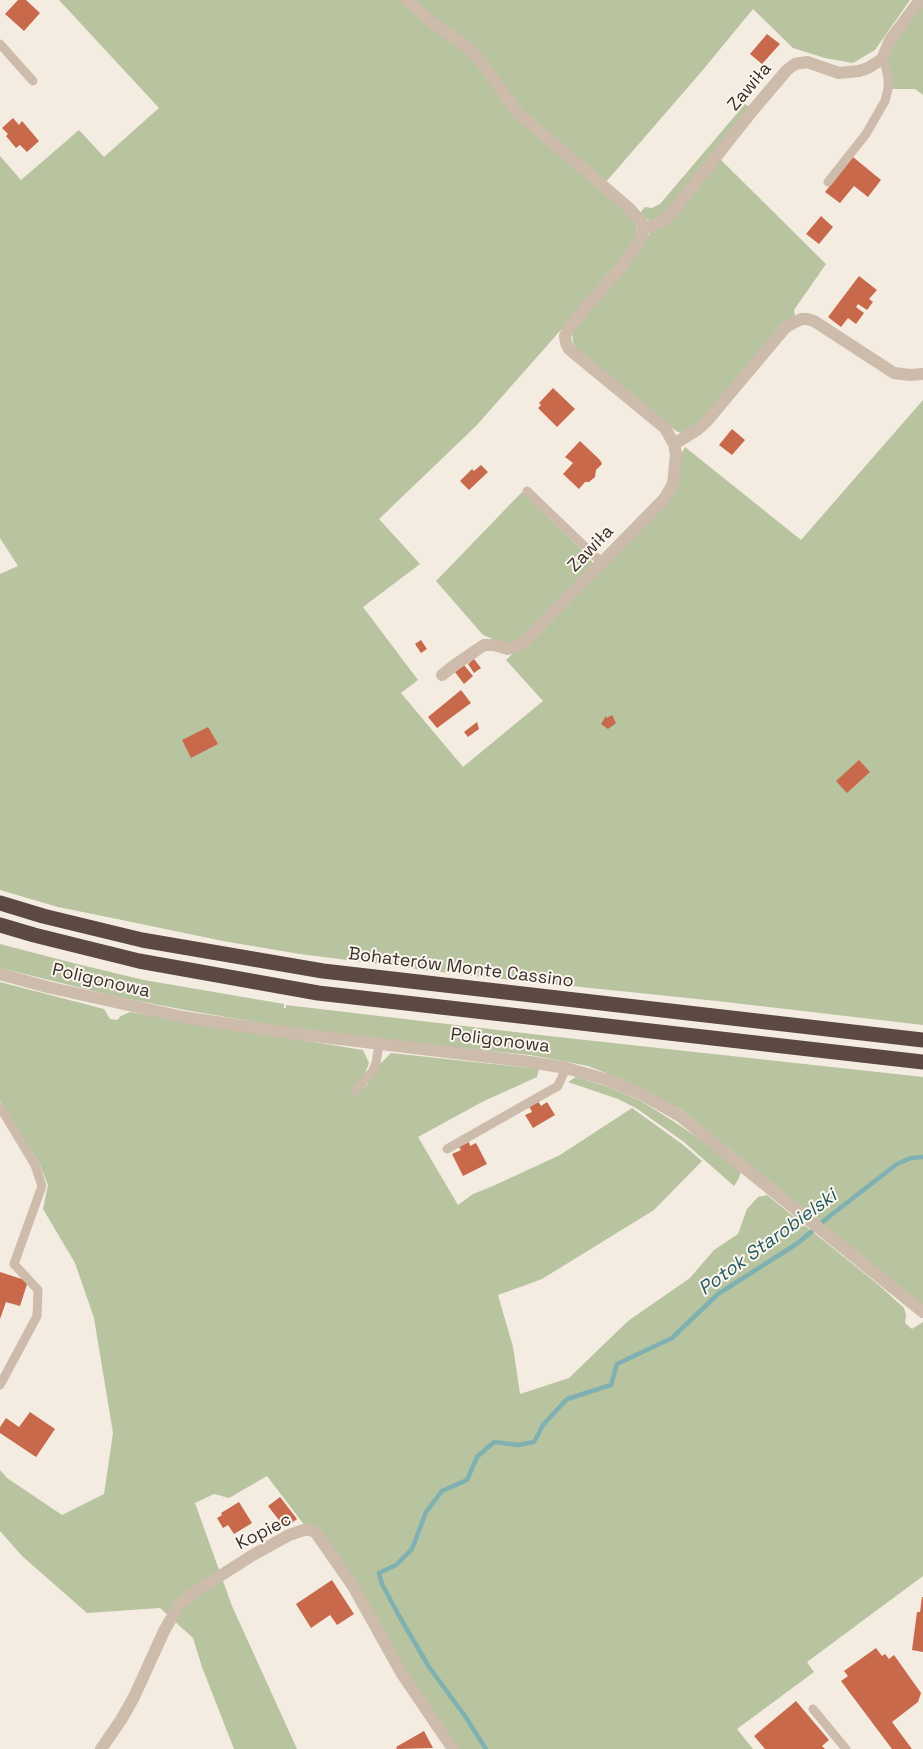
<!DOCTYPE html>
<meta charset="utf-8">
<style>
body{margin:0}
canvas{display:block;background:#f4ebe1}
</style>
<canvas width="923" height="1749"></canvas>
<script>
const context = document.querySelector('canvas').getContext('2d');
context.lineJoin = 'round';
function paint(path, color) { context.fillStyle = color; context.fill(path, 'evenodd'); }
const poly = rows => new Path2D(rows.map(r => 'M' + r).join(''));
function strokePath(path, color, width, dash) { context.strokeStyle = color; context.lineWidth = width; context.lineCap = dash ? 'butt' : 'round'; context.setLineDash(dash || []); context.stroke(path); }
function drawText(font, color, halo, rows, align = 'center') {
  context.font = font + ' "Space Grotesk",sans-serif'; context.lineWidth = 4; context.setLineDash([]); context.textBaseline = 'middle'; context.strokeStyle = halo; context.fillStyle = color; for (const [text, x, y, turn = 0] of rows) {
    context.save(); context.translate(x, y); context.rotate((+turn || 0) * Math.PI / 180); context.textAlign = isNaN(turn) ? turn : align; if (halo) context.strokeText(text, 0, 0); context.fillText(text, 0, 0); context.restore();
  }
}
const green = poly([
 [59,0,403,0,462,48,488,78,625,209,637,227,637,237,630,250,552,340,476,426,379,519,420,564,363,607,418,680,401,693,463,767,543,701,506,660,672,497,681,455,685,447,801,540,923,400,923,1025,717,1001,464,975,300,954,223,941,117,919,58,907,0,890,0,574,18,566,0,538,0,156,21,180,79,130,104,157,159,108],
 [412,0,910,0,875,50,853,63,825,58,793,48,753,9,702,71,605,183,521,111,493,72],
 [923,3,923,95,915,89,892,89,887,60,889,52],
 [745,104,750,107,669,212,653,221,646,219,640,213,645,207,652,208,660,204],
 [720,159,826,264,794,310,795,316,705,418,681,433,676,431,577,349,573,343,572,330,651,232],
 [522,492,589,557,594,565,520,639,507,645,483,635,436,581],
 [0,944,77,964,144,980,284,1004,284,1008,286,1008,286,1005,549,1036,923,1077,923,1305,682,1110,621,1079,588,1066,530,1055,412,1043,279,1026,185,1010,118,997,0,968],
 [0,982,104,1009,110,1019,117,1020,121,1016,130,1012,363,1050,369,1063,357,1094,367,1085,380,1064,391,1053,539,1069,537,1077,482,1102,418,1137,458,1205,473,1194,493,1186,560,1155,632,1108,682,1144,702,1161,654,1210,542,1279,498,1295,513,1347,520,1394,569,1378,628,1321,690,1278,714,1250,738,1234,747,1209,758,1197,767,1195,880,1286,904,1308,906,1315,905,1323,912,1329,923,1322,923,1576,807,1662,814,1672,737,1729,753,1749,457,1749,305,1526,267,1476,229,1498,214,1494,195,1503,232,1606,297,1749,234,1749,202,1667,193,1638,160,1608,87,1613,22,1556,0,1531,0,1470,7,1478,62,1515,104,1494,113,1433,94,1318,75,1263,43,1209,48,1185,39,1163,0,1101],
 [576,1077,609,1087,641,1101,673,1121,701,1140,741,1172,738,1180,734,1186,684,1142,636,1108,618,1099,568,1082]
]);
const stream = poly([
 [486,1749,465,1716,429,1667,398,1614,382,1584,379,1573,396,1565,412,1549,426,1512,442,1491,467,1480,477,1457,494,1442,518,1445,534,1442,543,1425,567,1399,611,1385,617,1364,672,1338,718,1294,798,1243,831,1215,897,1164,911,1158,923,1157]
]);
const building = poly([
 [18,0,26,0,40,13,24,31,5,14],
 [767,34,780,44,762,64,750,54],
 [13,118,19,125,22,121,39,141,27,152,20,145,16,148,6,136,8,134,2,128],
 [853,157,881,180,868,197,854,186,840,203,825,192],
 [821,216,833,227,819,244,806,234],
 [859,276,877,290,869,299,873,302,867,310,858,304,856,307,864,313,856,324,848,318,841,327,828,317],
 [553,388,575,409,557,427,538,408,541,405,539,403],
 [732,429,745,440,732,455,719,445],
 [580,441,600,460,602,464,596,470,595,477,589,482,585,482,579,489,563,474,573,463,565,457],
 [481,465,488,472,469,490,460,481,472,469,474,471],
 [421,640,427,649,421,653,415,644],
 [474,659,481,668,474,673,468,664],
 [464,665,473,676,464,684,455,672],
 [461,690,471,703,437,728,428,717],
 [612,715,616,723,608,729,601,724,606,716,607,718],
 [477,722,479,729,468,737,464,732],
 [208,727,218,744,191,758,182,740],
 [859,760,870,772,847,793,836,781],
 [538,1101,541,1106,547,1102,555,1115,533,1128,525,1115,532,1112,529,1106],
 [469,1142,470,1146,476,1143,487,1164,463,1176,452,1154,461,1150,459,1147],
 [0,1272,28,1281,20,1306,6,1302,0,1319],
 [30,1412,55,1429,36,1457,0,1433,0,1427,6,1418,19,1427],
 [280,1497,297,1519,285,1528,268,1506],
 [239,1502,252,1523,234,1534,228,1525,223,1528,217,1518,222,1515,221,1513],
 [332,1580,354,1614,337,1625,330,1615,311,1628,296,1604],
 [922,1597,923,1597,923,1652,912,1650,917,1612,920,1612],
 [876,1648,882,1656,885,1654,889,1659,894,1655,921,1693,918,1702,892,1722,912,1749,892,1749,841,1681,848,1676,844,1671],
 [796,1701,829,1740,822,1746,825,1749,765,1749,754,1736],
 [424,1731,433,1748,397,1749,396,1747]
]);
const lane = poly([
 [0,44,33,81],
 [828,182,866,134,885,101,888,89,888,79,886,68,882,59],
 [527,491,602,563],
 [355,1091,372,1072,376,1063,379,1045],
 [0,1107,35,1165,42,1186,14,1264,38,1290,37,1316,0,1385],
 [447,1149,558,1086,566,1068],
 [813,1709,846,1749]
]);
const street = poly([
 [407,0,434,24,463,44,478,58,518,113,629,208,642,223,644,229,639,242,621,267,569,327,565,336,566,343,569,349,665,428,674,444,676,454,673,484,664,499,523,643,508,649,494,645,484,645,456,664,442,675],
 [644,229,662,221,671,214,753,110,787,70,795,64,807,62,839,73,859,71,868,68,882,59,890,40,920,0],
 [674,444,697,430,707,421,786,327,801,319,807,319,814,321,894,373,910,375,923,374],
 [0,974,47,987,183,1017,282,1032,530,1062,566,1068,608,1080,643,1095,680,1116,923,1312],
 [101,1749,121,1720,134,1697,165,1629,180,1604,193,1593,253,1555,289,1535,304,1530,311,1530,316,1533,353,1586,402,1674,453,1749]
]);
const highway = poly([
 [0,903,43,916,142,940,323,971,923,1040],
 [0,925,34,935,139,961,318,993,923,1062]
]);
const streetNames = [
 ["Zawiła",750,87,-50],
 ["Zawiła",591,549,-46],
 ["Bohaterów Monte Cassino",461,968,7],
 ["Poligonowa",101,981,13],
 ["Poligonowa",500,1041,7],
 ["Kopiec",264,1532,-27]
];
const waterNames = [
 ["Potok Starobielski",768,1243,-36]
];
paint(green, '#b8c4a0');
strokePath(stream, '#7fb0b2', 4.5);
paint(building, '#c8694b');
strokePath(lane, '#cdbbac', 9);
strokePath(street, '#cdbbac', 12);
strokePath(highway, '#5c4a42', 15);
drawText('18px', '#3b302b', '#fbf5ee', streetNames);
drawText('italic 19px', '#1f5a5e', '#fbf5ee', waterNames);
</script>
